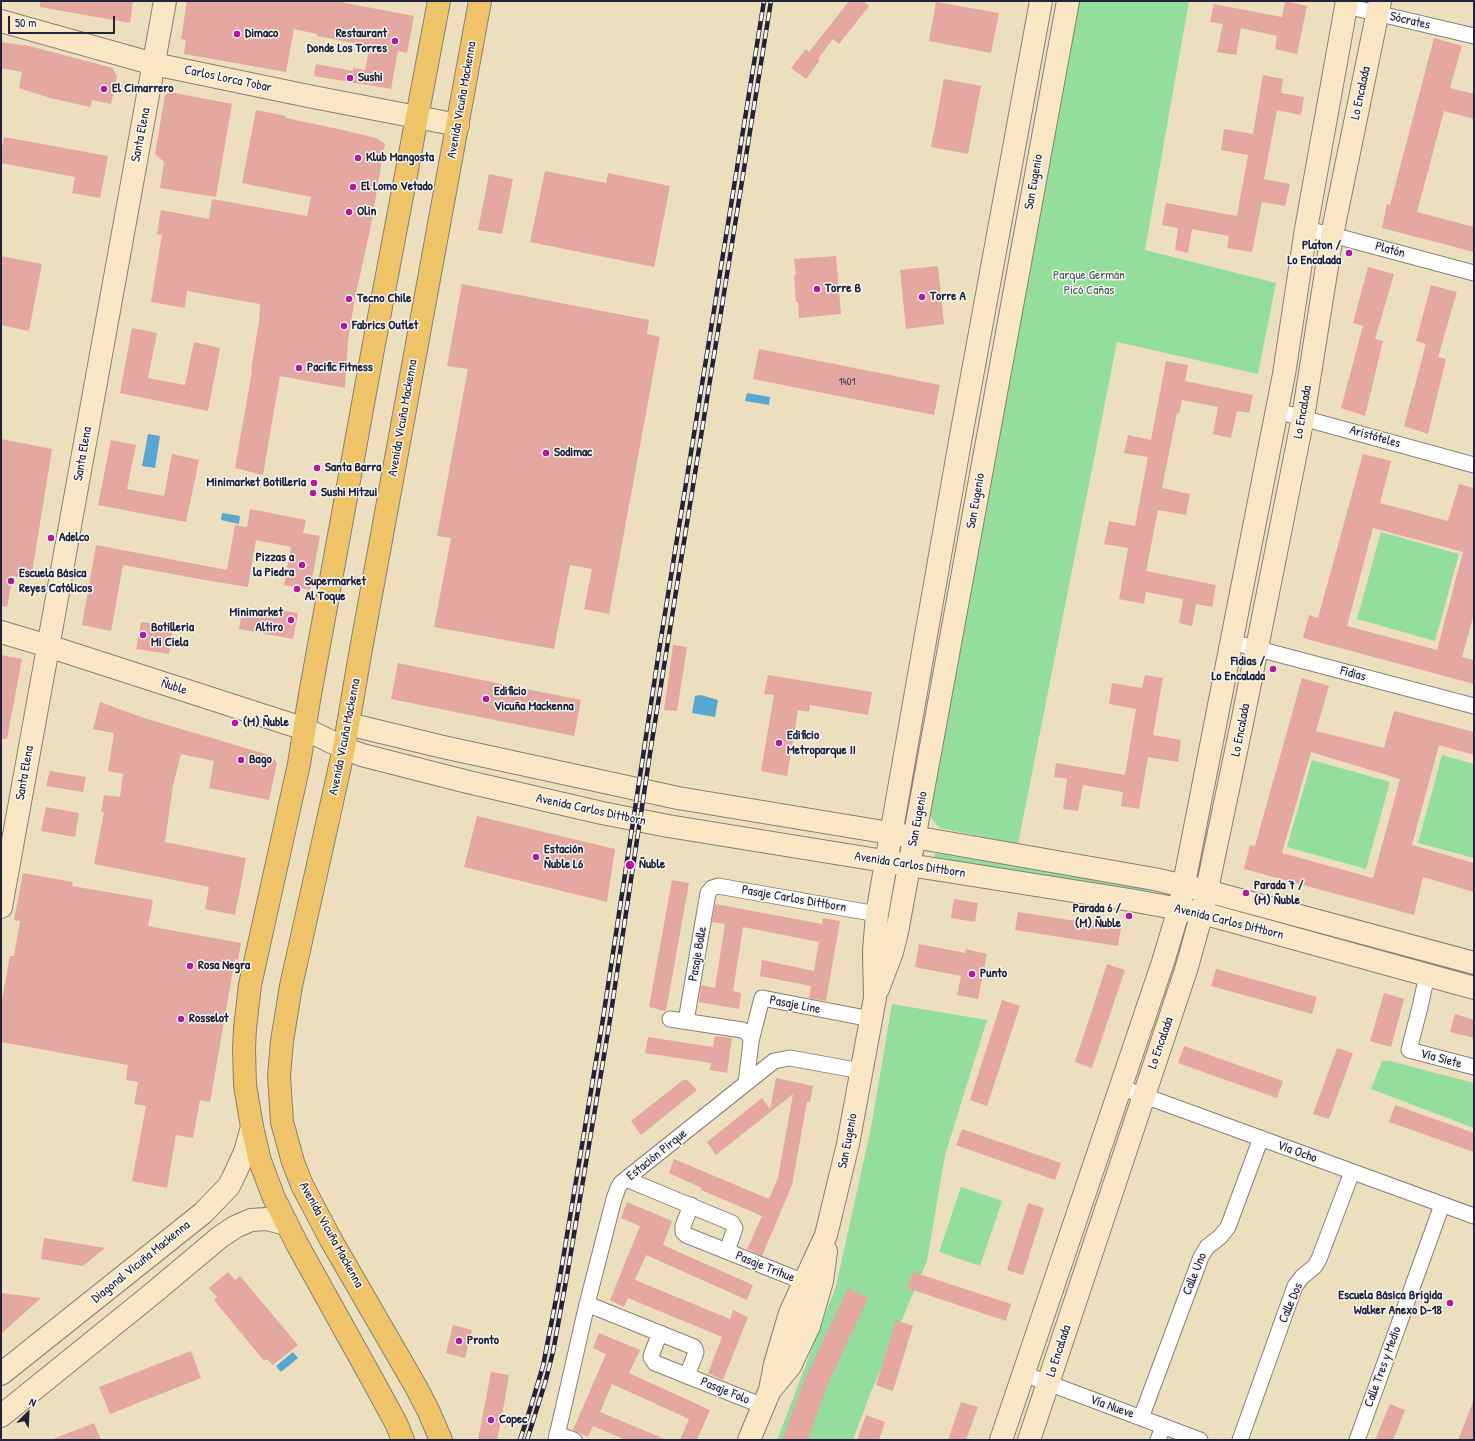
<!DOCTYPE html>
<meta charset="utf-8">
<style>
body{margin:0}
#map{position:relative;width:1475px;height:1441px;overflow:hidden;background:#ecdfbe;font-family:"Patrick Hand",sans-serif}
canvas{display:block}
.frame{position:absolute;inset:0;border:2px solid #22223b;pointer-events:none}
.north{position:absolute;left:8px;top:1393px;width:40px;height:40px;-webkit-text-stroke:3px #f6f6f2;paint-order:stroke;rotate:24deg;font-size:11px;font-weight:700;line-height:16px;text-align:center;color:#22223b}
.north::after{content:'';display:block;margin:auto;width:14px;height:18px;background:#22223b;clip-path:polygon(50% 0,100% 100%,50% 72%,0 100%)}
.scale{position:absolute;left:8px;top:16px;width:107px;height:18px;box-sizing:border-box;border:2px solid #22223b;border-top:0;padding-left:5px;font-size:12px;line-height:14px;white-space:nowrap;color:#22223b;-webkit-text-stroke:3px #f6f6f2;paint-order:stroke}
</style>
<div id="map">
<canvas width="1475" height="1441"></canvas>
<div class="frame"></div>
<div class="north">N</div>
<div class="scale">50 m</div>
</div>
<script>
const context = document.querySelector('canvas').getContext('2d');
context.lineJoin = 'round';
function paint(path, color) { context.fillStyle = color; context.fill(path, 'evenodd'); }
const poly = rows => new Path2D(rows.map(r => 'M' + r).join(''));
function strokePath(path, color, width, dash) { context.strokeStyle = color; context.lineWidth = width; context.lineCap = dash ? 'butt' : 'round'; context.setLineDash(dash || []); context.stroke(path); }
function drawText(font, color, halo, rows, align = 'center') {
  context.font = font + ' "Patrick Hand",sans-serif'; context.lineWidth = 3; context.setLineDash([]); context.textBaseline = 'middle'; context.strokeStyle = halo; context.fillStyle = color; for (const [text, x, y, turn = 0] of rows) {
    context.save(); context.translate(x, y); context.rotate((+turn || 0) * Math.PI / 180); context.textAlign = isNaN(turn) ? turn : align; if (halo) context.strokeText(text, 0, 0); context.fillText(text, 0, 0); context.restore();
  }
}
const green = poly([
 [1075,1,1189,1,1145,250,1276,283,1258,374,1117,342,1018,844,940,828,933,821,926,805],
 [1381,532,1459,554,1435,641,1357,619],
 [1442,755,1474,764,1474,858,1418,843],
 [1312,760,1390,782,1366,869,1287,847],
 [935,853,1152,888,1151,894,934,858],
 [892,1004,987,1020,945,1155,927,1261,870,1394,853,1440,777,1440,836,1286,871,1128],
 [1382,1061,1390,1061,1474,1083,1474,1128,1371,1089],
 [961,1187,1002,1201,980,1266,939,1252]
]);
const water = poly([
 [747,393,770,397,769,405,745,401],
 [148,434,160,436,155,468,142,466],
 [222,513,240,516,239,524,221,520],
 [701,695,718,700,715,717,692,713,695,696],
 [293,1352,298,1358,281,1372,276,1366]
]);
const building = poly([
 [40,1,133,1,130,23,40,7],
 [187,1,335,1,414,16,407,53,398,51,391,89,314,76,316,64,353,71,353,68,365,70,370,46,317,36,317,34,294,29,286,72,184,54,186,40,181,39],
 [849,1,863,1,869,6,839,44,833,39,818,59,820,60,806,79,791,68,806,49,809,52],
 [1285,1,1307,6,1297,54,1275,49,1277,36,1241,28,1236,55,1217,52,1223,24,1210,22,1214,4,1282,17],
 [936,2,999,13,991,53,929,41],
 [1434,38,1462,46,1450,88,1474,94,1474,119,1444,111,1417,212,1474,227,1474,252,1382,228,1387,204,1390,205],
 [1,42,29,46,113,68,117,77,111,104,92,100,90,107,50,98,19,88,22,72,1,68],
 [1263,75,1283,79,1281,93,1304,97,1301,115,1277,110,1264,179,1290,184,1285,206,1262,202,1252,252,1227,248,1229,236,1192,229,1188,253,1175,250,1178,228,1162,225,1166,203,1237,216,1248,155,1221,150,1224,129,1253,134],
 [944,79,981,86,968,154,931,147],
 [170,92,232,104,216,197,160,188,164,162,155,154,165,95],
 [256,110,286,116,286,118,338,129,376,138,385,144,370,230,355,298,348,341,345,388,280,376,263,475,235,468,252,371,251,371,259,321,260,304,187,291,185,308,151,302,162,235,157,234,161,210,209,219,212,199,307,216,311,197,242,183],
 [4,137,108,156,100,198,72,193,75,177,1,163,1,153],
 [545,171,606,183,608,173,670,186,654,267,530,242],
 [489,174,513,179,502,234,478,230],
 [1,256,42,264,29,331,1,325],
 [836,256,841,314,799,318,798,302,796,302,794,275,796,275,794,259],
 [938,266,944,324,906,329,900,270],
 [1368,267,1394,274,1375,339,1383,341,1365,416,1341,408,1363,326,1353,323],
 [462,284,649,320,647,334,660,337,609,614,584,609,592,569,570,565,554,649,434,627,451,538,437,536,468,369,447,366],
 [1431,285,1457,292,1438,357,1446,359,1428,434,1404,426,1426,344,1416,341],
 [132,328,157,333,148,378,185,385,194,342,220,348,208,411,120,393],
 [759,349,940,385,934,415,753,379],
 [1166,361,1188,365,1185,381,1253,395,1249,413,1237,411,1231,438,1213,434,1218,407,1182,400,1179,414,1177,413,1162,488,1190,494,1186,515,1158,510,1146,571,1216,585,1212,607,1196,604,1192,626,1179,623,1183,599,1146,592,1144,604,1119,599,1128,548,1104,544,1109,521,1135,526,1148,457,1124,453,1128,435,1151,440],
 [1,439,52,449,31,579,13,576,7,607,1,606],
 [111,440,136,445,127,489,164,496,172,454,199,460,186,522,98,505],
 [1363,454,1391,461,1380,503,1448,521,1459,484,1474,488,1474,614,1462,657,1474,660,1474,684,1303,638,1309,615,1318,618],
 [1373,528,1463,552,1437,650,1347,626],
 [250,509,306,520,303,533,320,536,310,590,284,585,291,547,256,540,248,587,205,580,123,565,111,631,82,625,96,545,227,570,235,525,247,527],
 [280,610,298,613,293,639,239,629,242,611,278,618],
 [141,622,173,626,169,654,136,649],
 [673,645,687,647,677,711,664,710],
 [1,655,22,659,7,739,1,739],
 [398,663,581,700,574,736,391,699],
 [768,675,872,692,868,715,810,705,809,712,798,710,787,776,761,771,774,695,764,694],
 [1145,675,1163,678,1153,735,1181,740,1178,762,1148,757,1139,809,1121,806,1123,792,1083,785,1078,811,1063,809,1067,779,1054,777,1056,763,1125,775,1136,709,1109,704,1112,683,1142,688],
 [1302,678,1329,686,1316,731,1384,748,1394,711,1474,732,1474,755,1439,745,1412,845,1474,863,1474,892,1423,877,1414,915,1244,869,1250,845,1255,846],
 [1311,752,1400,779,1373,878,1282,853],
 [100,702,144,718,269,755,274,759,277,763,269,800,209,788,214,761,181,754,173,785,165,842,246,858,235,915,205,909,209,887,94,864,104,812,101,812,104,795,120,797,123,774,108,771,114,733,93,729],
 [50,771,86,777,83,792,46,786],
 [46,807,79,813,75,837,41,831],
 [477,816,615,849,607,902,464,867],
 [23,873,73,882,72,886,153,900,148,926,241,943,238,960,235,959,210,1102,200,1100,193,1138,176,1135,167,1188,132,1181,146,1106,134,1104,138,1082,126,1080,128,1065,1,1042,1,1005,10,956,14,956,20,921,14,920],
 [672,880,689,883,666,1011,649,1007],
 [954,899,978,903,975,922,951,918],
 [715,904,822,924,823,918,840,921,826,1001,809,998,811,986,760,976,762,960,814,971,819,942,743,927,733,991,741,993,739,1009,699,1002,701,985,715,988,725,924,712,922],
 [1018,912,1121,928,1118,946,1015,930],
 [919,944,965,953,966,949,987,954,978,999,957,995,961,976,915,967],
 [1107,964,1125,970,1092,1068,1075,1062],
 [1216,969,1317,997,1312,1014,1211,986],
 [1384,993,1404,999,1391,1047,1370,1041],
 [1002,1000,1020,1006,987,1106,970,1100],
 [1455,1014,1474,1020,1474,1038,1450,1032],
 [715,1036,732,1038,727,1073,710,1070,711,1063,645,1053,648,1037,713,1047],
 [1184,1046,1283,1081,1277,1098,1178,1063],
 [1337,1048,1353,1053,1329,1119,1313,1114],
 [776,1078,813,1086,810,1102,807,1102,792,1185,762,1256,747,1249,762,1216,701,1190,702,1188,669,1173,674,1159,769,1199,778,1178,793,1094,716,1155,707,1142,762,1098,770,1109],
 [683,1080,687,1080,697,1090,641,1135,631,1121],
 [1395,1105,1474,1133,1474,1152,1389,1122],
 [962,1129,1061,1163,1055,1180,956,1145],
 [627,1202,672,1221,663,1245,753,1285,747,1300,646,1255,635,1280,730,1319,733,1310,748,1317,723,1380,708,1373,722,1337,628,1298,624,1307,610,1300,640,1226,621,1218],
 [1028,1203,1044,1208,1023,1275,1007,1270],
 [44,1238,105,1248,83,1266,41,1259],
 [228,1272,235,1280,240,1276,298,1345,273,1365,267,1359,264,1361,214,1300,217,1297,209,1288],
 [913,1272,1011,1304,1006,1321,907,1288],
 [848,1288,868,1298,826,1388,808,1440,782,1440,804,1381],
 [1,1293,41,1298,1,1334],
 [896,1320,913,1326,893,1391,876,1385],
 [453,1325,472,1330,465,1358,446,1353],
 [599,1333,640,1350,629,1373,710,1410,697,1440,680,1440,689,1419,612,1384,600,1412,667,1440,626,1440,593,1426,588,1437,573,1430,606,1354,593,1348],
 [191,1351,201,1378,110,1414,99,1387],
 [491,1372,509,1375,505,1399,497,1440,478,1440],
 [961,1402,978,1407,966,1440,948,1440],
 [1473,1402,1474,1440,1458,1440],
 [1390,1404,1405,1410,1393,1440,1375,1440],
 [866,1415,885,1422,879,1440,857,1440],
 [94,1423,101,1440,53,1440,53,1439]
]);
const street = poly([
 [1346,6,1474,36],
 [1306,229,1332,235,1474,273],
 [1277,411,1474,465],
 [1232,642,1474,706],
 [1427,975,1420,1007,1409,1050,1474,1067],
 [670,1019,742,1030,746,1032,751,1038,751,1042,746,1083],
 [686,1021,708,893,712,888,718,886,877,914],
 [751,1041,762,998,871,1019],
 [1120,1087,1474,1216],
 [626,1179,732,1223,735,1228,727,1251],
 [691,1205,683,1226,683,1232,686,1235,804,1282],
 [587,1304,694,1347,696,1352,695,1355,687,1376],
 [660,1333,652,1353,651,1357,655,1363,763,1406],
 [1024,1374,1200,1440],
 [1141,1418,1201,1257,1207,1247,1220,1237,1228,1227,1261,1138],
 [557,1434,574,1440],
 [556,1440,587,1304,614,1199,618,1188,621,1183,774,1061,790,1058,861,1071],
 [1158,1440,1163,1426],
 [1240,1440,1295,1286,1302,1277,1315,1266,1319,1259,1352,1172],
 [1357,1440,1442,1205]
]);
const secondary = poly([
 [1,21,154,64,308,96,458,125],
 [1,632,48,646,305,729,344,748,362,755,468,782,602,813,668,826,909,865,1130,900,1202,913,1474,988],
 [348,724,443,747,678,798,914,837,1154,879,1207,891,1474,963],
 [1,907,165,1],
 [878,989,892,952,897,932,1068,1],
 [1,1374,203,1213,229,1186,233,1178,245,1152,252,1127],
 [772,1388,790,1366,809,1326,822,1281,826,1251],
 [1,1416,152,1294,220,1237,235,1227,251,1220,267,1219,286,1224],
 [749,1440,770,1390,775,1364,790,1313,826,1235,848,1144,875,998,874,951,877,914,883,880,961,436,1041,1],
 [1001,1440,1163,962,1179,909,1284,374,1306,229,1347,1],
 [1029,1440,1186,970,1202,913,1243,718,1303,417,1332,235,1380,1]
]);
const primary = poly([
 [403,1440,396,1423,372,1379,297,1244,274,1198,260,1161,252,1127,245,1085,244,1049,245,1028,250,985,299,764,309,700,373,349,439,1],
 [441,1440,428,1410,416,1387,331,1240,302,1185,293,1162,282,1122,279,1076,282,1041,291,986,344,748,361,649,480,1]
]);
const rail = poly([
 [520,1440,531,1406,543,1366,558,1289,602,1025,661,638,764,1],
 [527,1440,545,1383,553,1352,568,1270,609,1026,651,747,771,1]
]);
const markers = [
 [237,34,4,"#b5179e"],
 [395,41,4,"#b5179e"],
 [350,78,4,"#b5179e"],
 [104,89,4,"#b5179e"],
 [358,158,4,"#b5179e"],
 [353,187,4,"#b5179e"],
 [349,212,4,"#b5179e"],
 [1349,253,4,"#b5179e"],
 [817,289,4,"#b5179e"],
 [922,297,4,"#b5179e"],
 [349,299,4,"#b5179e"],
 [344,326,4,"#b5179e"],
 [299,368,4,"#b5179e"],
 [546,453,4,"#b5179e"],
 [317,468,4,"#b5179e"],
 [314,483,4,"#b5179e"],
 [313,493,4,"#b5179e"],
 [51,538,4,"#b5179e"],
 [302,565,4,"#b5179e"],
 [11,581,4,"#b5179e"],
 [297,589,4,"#b5179e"],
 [291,620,4,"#b5179e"],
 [143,635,4,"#b5179e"],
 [1273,669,4,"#b5179e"],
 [486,699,4,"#b5179e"],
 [235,723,4,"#b5179e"],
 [779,743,4,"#b5179e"],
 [241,760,4,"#b5179e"],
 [536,857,4,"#b5179e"],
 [630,865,5,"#b5179e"],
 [1246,893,4,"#b5179e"],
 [1129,916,4,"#b5179e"],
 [190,966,4,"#b5179e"],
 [972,974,4,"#b5179e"],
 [181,1019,4,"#b5179e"],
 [1450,1303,4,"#b5179e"],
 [459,1341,4,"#b5179e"],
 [491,1420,4,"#b5179e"]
];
const numberNames = [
 ["1401",847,382]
];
const streetNames = [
 ["Sócrates",1410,21,13],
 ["Carlos Lorca Tobar",228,79,12],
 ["Lo Encalada",1361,93,-78],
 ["Avenida Vicuña Mackenna",462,100,-80],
 ["Santa Elena",141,135,-79],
 ["San Eugenio",1034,182,-80],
 ["Platón",1390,250,15],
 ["Lo Encalada",1303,412,-80],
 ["Avenida Vicuña Mackenna",403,418,-80],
 ["Aristóteles",1375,437,16],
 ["Santa Elena",83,454,-80],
 ["San Eugenio",976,501,-80],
 ["Fidias",1353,674,15],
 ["Ñuble",174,687,18],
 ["Lo Encalada",1241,730,-79],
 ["Avenida Vicuña Mackenna",345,737,-79],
 ["Santa Elena",25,773,-80],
 ["Avenida Carlos Dittborn",591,810,12],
 ["San Eugenio",918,819,-79],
 ["Avenida Carlos Dittborn",910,865,9],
 ["Pasaje Carlos Dittborn",794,899,10],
 ["Avenida Carlos Dittborn",1229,922,14],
 ["Pasaje Bolle",698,954,-80],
 ["Pasaje Line",795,1005,11],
 ["Lo Encalada",1161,1043,-71],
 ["Vía Siete",1441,1059,15],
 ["San Eugenio",848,1141,-79],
 ["Vía Ocho",1297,1152,20],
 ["Estación Pirque",657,1155,-39],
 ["Avenida Vicuña Mackenna",331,1235,61],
 ["Diagonal Vicuña Mackenna",141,1262,-39],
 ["Pasaje Trihue",765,1267,22],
 ["Calle Uno",1195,1274,-68],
 ["Calle Dos",1291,1303,-67],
 ["Lo Encalada",1059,1351,-72],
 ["Calle Tres y Medio",1383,1367,-70],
 ["Pasaje Folo",725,1391,22],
 ["Vía Nueve",1112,1407,20]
];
const poiNames = [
 ["Dimaco",245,34],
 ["Restaurant",387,34,"right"],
 ["Donde Los Torres",387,49,"right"],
 ["Sushi",358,78],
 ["El Cimarrero",112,89],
 ["Klub Mangosta",366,158],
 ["El Lomo Vetado",361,187],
 ["Olin",357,212],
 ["Platon /",1341,246,"right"],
 ["Lo Encalada",1341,261,"right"],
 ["Torre B",825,289],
 ["Torre A",930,297],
 ["Tecno Chile",357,299],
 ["Fabrics Outlet",352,326],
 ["Pacific Fitness",307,368],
 ["Sodimac",554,453],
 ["Santa Barra",325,468],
 ["Minimarket Botillería",306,483,"right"],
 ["Sushi Mitzui",321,493],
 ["Adelco",59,538],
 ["Pizzas a",294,558,"right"],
 ["la Piedra",294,573,"right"],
 ["Escuela Básica",19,574],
 ["Reyes Católicos",19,589],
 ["Supermarket",305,582],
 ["Al Toque",305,597],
 ["Minimarket",283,613,"right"],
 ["Altiro",283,628,"right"],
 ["Botilleria",151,628],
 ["Mi Ciela",151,643],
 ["Fidias /",1265,662,"right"],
 ["Lo Encalada",1265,677,"right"],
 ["Edificio",494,692],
 ["Vicuña Mackenna",494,707],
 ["(M) Ñuble",243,723],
 ["Edificio",787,736],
 ["Metroparque II",787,751],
 ["Bago",249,760],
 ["Estación",544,850],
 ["Ñuble L6",544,865],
 ["Ñuble",639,865],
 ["Parada 7 /",1254,886],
 ["(M) Ñuble",1254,901],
 ["Parada 6 /",1121,909,"right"],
 ["(M) Ñuble",1121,924,"right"],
 ["Rosa Negra",198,966],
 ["Punto",980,974],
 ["Rosselot",189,1019],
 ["Escuela Básica Brigida",1442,1296,"right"],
 ["Walker Anexo D-18",1442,1311,"right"],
 ["Pronto",467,1341],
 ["Copec",499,1420]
];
const parkNames = [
 ["Parque Germán",1089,276],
 ["Picó Cañas",1089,291]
];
paint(green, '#93de9a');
paint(water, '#56a8d1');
paint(building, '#e5a7a1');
strokePath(street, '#87807c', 17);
strokePath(secondary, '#87807c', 24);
strokePath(primary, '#87807c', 24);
strokePath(street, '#fff', 15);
strokePath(secondary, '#f9e7c3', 22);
strokePath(primary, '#efc469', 22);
strokePath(rail, '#22223b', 4.5);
strokePath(rail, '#f6f6f2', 3, [9]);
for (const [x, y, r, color] of markers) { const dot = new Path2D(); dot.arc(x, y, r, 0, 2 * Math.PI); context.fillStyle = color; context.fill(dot); strokePath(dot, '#f6f6f2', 1.5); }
drawText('11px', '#534354', null, numberNames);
drawText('13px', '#22223b', '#f6f6f2', streetNames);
drawText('bold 13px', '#22223b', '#f6f6f2', poiNames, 'left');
drawText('13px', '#445a58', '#f6f6f2', parkNames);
</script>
